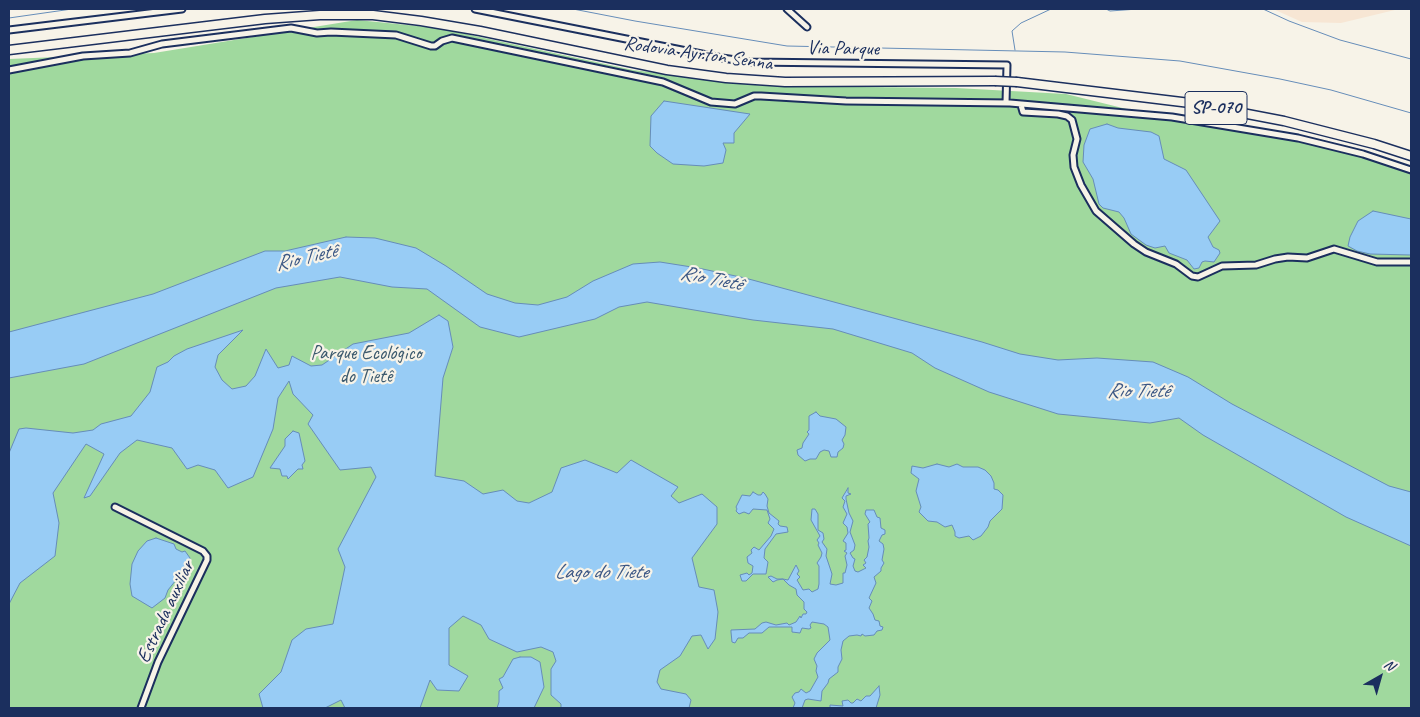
<!DOCTYPE html>
<meta charset="utf-8">
<style>
body{margin:0}
#map{position:relative;width:1420px;height:717px;overflow:hidden;background:#f7f3e8;font-family:Caveat,sans-serif}
canvas{display:block}
.frame{position:absolute;inset:0;border:10px solid #1b2f5e;pointer-events:none}
.north{position:absolute;left:1355px;top:652px;width:50px;height:50px;-webkit-text-stroke:4px #f7f3e8;paint-order:stroke;rotate:38deg;font-size:14px;font-weight:700;line-height:20px;text-align:center;color:#1b2f5e}
.north::after{content:'';display:block;margin:auto;width:18px;height:22px;background:#1b2f5e;clip-path:polygon(50% 0,100% 100%,50% 72%,0 100%)}
</style>
<div id="map">
<canvas width="1420" height="717"></canvas>
<div class="frame"></div>
<div class="north">N</div>
</div>
<script>
const context = document.querySelector('canvas').getContext('2d');
context.lineJoin = 'round';
function paint(path, color) { context.fillStyle = color; context.fill(path, 'evenodd'); }
const poly = rows => new Path2D(rows.map(r => 'M' + r).join(''));
function strokePath(path, color, width, dash) { context.strokeStyle = color; context.lineWidth = width; context.lineCap = dash ? 'butt' : 'round'; context.setLineDash(dash || []); context.stroke(path); }
function drawText(font, color, halo, rows, align = 'center') {
  context.font = font + ' Caveat,sans-serif'; context.lineWidth = 4.5; context.setLineDash([]); context.textBaseline = 'middle'; context.strokeStyle = halo; context.fillStyle = color; for (const [text, x, y, turn = 0] of rows) {
    context.save(); context.translate(x, y); context.rotate((+turn || 0) * Math.PI / 180); context.textAlign = isNaN(turn) ? turn : align; if (halo) context.strokeText(text, 0, 0); context.fillText(text, 0, 0); context.restore();
  }
}
const built = poly([
 [1273,9,1399,9,1341,23,1302,22]
]);
const green = poly([
 [357,20,438,28,633,70,765,86,956,88,1066,94,1179,122,1231,128,1303,143,1361,157,1411,174,1411,708,9,708,9,59,154,53]
]);
const water = poly([
 [664,101,750,114,734,133,734,143,723,143,726,150,723,163,704,166,673,164,657,153,650,146,651,116,664,101],
 [1107,124,1118,128,1151,132,1159,136,1164,159,1186,170,1220,221,1208,237,1213,247,1219,250,1220,253,1214,262,1205,261,1202,262,1199,268,1194,269,1187,260,1169,253,1165,246,1155,248,1146,245,1131,234,1124,218,1119,212,1103,208,1099,204,1093,179,1083,162,1084,145,1090,129,1107,124],
 [1373,211,1411,219,1411,255,1370,254,1357,251,1348,246,1350,237,1358,221,1373,211],
 [346,237,375,238,416,248,446,266,487,294,515,303,538,305,567,297,593,281,633,264,660,262,698,268,745,278,982,342,1020,354,1058,360,1097,358,1153,362,1188,377,1232,404,1389,486,1411,492,1411,546,1346,517,1203,435,1179,418,1150,423,1058,414,989,392,935,368,912,353,833,329,753,320,647,302,619,307,595,319,519,337,480,327,427,289,392,287,340,277,276,288,84,364,9,378,9,332,153,294,265,251,285,251,346,237],
 [439,315,448,321,453,347,443,378,435,476,464,481,483,494,503,490,517,501,529,503,552,492,561,468,585,460,617,473,631,460,678,487,671,496,679,503,702,494,717,507,717,524,692,558,699,587,714,590,718,612,715,639,708,649,701,635,692,636,680,656,660,670,657,682,661,689,686,694,691,700,689,708,561,708,561,704,551,695,551,669,556,661,553,652,541,647,517,652,489,639,481,625,463,616,449,628,449,665,468,676,459,691,437,690,430,680,420,708,345,708,341,700,325,708,263,708,259,694,281,672,292,640,306,629,333,624,345,567,338,549,376,477,371,467,340,470,308,424,313,415,293,394,289,381,278,398,273,429,253,477,228,488,215,470,198,465,187,469,172,448,137,440,120,453,90,496,84,498,104,454,86,444,53,493,59,523,55,556,20,583,9,604,9,453,19,429,26,428,73,433,93,430,101,424,131,416,150,392,157,367,168,362,174,356,187,349,243,330,218,355,215,367,222,380,232,389,246,386,255,376,266,349,278,368,289,365,292,356,311,366,322,365,353,344,409,333,439,315],
 [816,412,820,416,836,419,846,427,845,435,842,440,844,444,843,448,838,452,837,457,831,457,829,451,824,450,820,452,816,459,810,459,805,461,798,455,797,450,802,448,803,443,809,434,807,432,809,430,809,416,816,412],
 [293,431,299,433,305,461,302,465,303,469,298,469,288,479,287,476,282,476,280,469,270,468,285,446,285,439,293,431],
 [937,464,949,467,957,464,963,467,978,467,985,470,991,476,994,483,994,489,998,490,1003,495,1002,509,990,521,988,527,981,536,973,540,969,536,959,538,955,536,955,532,952,525,945,527,937,522,928,521,919,512,921,507,916,491,919,479,911,473,912,466,923,468,937,464],
 [848,488,848,493,851,494,846,496,846,499,849,513,853,521,850,532,855,545,854,550,850,553,853,558,855,559,853,566,855,571,858,572,866,568,863,565,866,563,864,560,867,557,869,547,868,541,869,538,868,524,870,522,865,514,866,510,874,510,877,517,880,518,881,528,885,530,885,534,882,535,879,541,883,544,884,549,882,560,884,563,881,568,881,571,874,577,876,583,869,598,872,601,869,608,873,614,875,620,879,621,880,626,883,627,882,630,877,631,874,635,865,636,862,634,861,636,857,635,849,636,843,641,841,650,842,659,838,667,838,672,829,679,828,683,822,691,821,701,808,699,805,700,802,708,793,708,795,703,792,697,795,693,799,692,801,689,806,693,810,691,818,677,816,671,817,666,814,659,817,653,830,640,828,627,824,624,812,622,810,625,811,628,809,629,802,628,800,633,792,632,792,627,769,627,762,633,749,633,743,638,738,638,735,643,732,642,731,632,731,630,755,629,762,623,766,622,776,625,787,623,789,625,796,622,800,616,801,618,803,614,806,614,807,612,804,609,804,602,797,595,796,589,789,585,783,579,777,580,773,582,768,577,771,576,777,579,783,579,788,580,796,565,799,571,797,574,800,577,797,580,803,590,809,589,812,592,818,589,819,584,819,566,817,563,821,557,822,553,818,545,819,543,817,540,820,536,811,520,812,509,815,509,818,514,818,530,823,533,824,539,822,542,827,549,826,556,832,574,830,584,836,585,843,583,843,573,845,573,847,565,845,556,847,553,844,551,846,550,846,543,843,541,848,533,847,527,843,523,847,514,843,507,845,501,842,498,848,488],
 [753,492,758,495,761,495,763,492,765,494,768,499,767,506,769,513,779,521,778,524,780,526,787,527,788,532,776,534,765,549,764,558,768,562,766,574,753,574,746,581,742,581,740,575,747,573,749,575,752,573,753,566,748,563,747,557,752,553,751,550,754,547,759,550,771,536,774,529,768,523,770,519,767,510,753,509,749,514,744,512,739,514,736,511,737,509,736,507,742,495,750,496,753,492],
 [156,538,174,544,176,549,182,552,185,551,190,558,185,573,180,575,168,590,165,598,152,608,132,596,130,584,132,564,138,551,147,541,156,538],
 [520,657,531,657,540,662,544,687,534,708,497,708,499,702,499,691,503,688,499,679,503,677,513,659,520,657],
 [879,686,880,695,876,708,830,708,830,705,843,706,842,701,848,700,851,703,853,703,857,699,861,701,866,696,870,696,879,686]
]);
const stream = poly([
 [573,9,635,21,787,46,1065,52,1180,61,1280,79,1331,90,1411,113],
 [1106,9,1110,11,1138,9],
 [1263,9,1289,21,1340,40,1411,59],
 [9,18,72,9],
 [1015,50,1012,31,1021,23,1051,9]
]);
const minor = poly([
 [475,9,722,58,750,62,1007,65,1006,103],
 [787,9,807,27],
 [9,30,182,9],
 [9,70,83,56,130,53,162,44,291,28,317,33,331,32,396,35,431,46,435,46,442,41,452,38,663,82,711,102,735,104,754,96,761,96,846,101,1010,103,1172,117,1298,138,1363,154,1411,170],
 [1021,105,1023,112,1058,114,1067,116,1072,120,1077,139,1073,155,1074,167,1081,185,1096,211,1134,244,1146,252,1176,264,1192,276,1198,277,1222,266,1256,265,1275,259,1288,257,1307,258,1334,249,1377,262,1411,262],
 [115,507,203,551,207,556,207,560,158,662,141,708]
]);
const highway = poly([
 [9,50,265,19,320,15,373,15,421,21,480,31,667,70,726,78,785,82,995,81],
 [1017,82,1190,103,1284,121,1374,144,1411,156]
]);
const highwayBridge = poly([
 [995,81,1017,82]
]);
const shields = [
 [1216,108,62]
];
const shieldNames = [
 ["SP-070",1216,108]
];
const streetNames = [
 ["Via Parque",843,49,1],
 ["Rodovia Ayrton Senna",698,54,8],
 ["Estrada auxiliar",166,612,-65]
];
const parkNames = [
 ["Parque Ecológico",366,354],
 ["do Tietê",366,377]
];
const waterNames = [
 ["Rio Tietê",306,258,-13],
 ["Rio Tietê",711,279,11],
 ["Rio Tietê",1138,391],
 ["Lago do Tiete",601,572]
];
paint(built, '#f7e6d4');
paint(green, '#a0d99e');
paint(water, '#98ccf5');
strokePath(water, '#668db9', 1);
strokePath(stream, '#668db9', 1);
strokePath(minor, '#1b2f5e', 9);
strokePath(highway, '#1b2f5e', 11);
strokePath(minor, '#f7f3e8', 5);
strokePath(highway, '#f7f3e8', 8);
strokePath(highwayBridge, '#1b2f5e', 11, []);
strokePath(highwayBridge, '#f7f3e8', 8);
for (const [x, y, w] of shields) { const box = new Path2D(); box.roundRect(x - w / 2, y - 16.5, w, 33, 4); context.fillStyle = '#f7f3e8'; context.fill(box); strokePath(box, '#1b2f5e', 1); }
drawText('bold 19px', '#1b2f5e', null, shieldNames);
drawText('20px', '#1b2f5e', '#f7f3e8', streetNames);
drawText('20px', '#3c5a6e', '#f7f3e8', parkNames);
drawText('italic 21px', '#3a5684', '#f7f3e8', waterNames);
</script>
